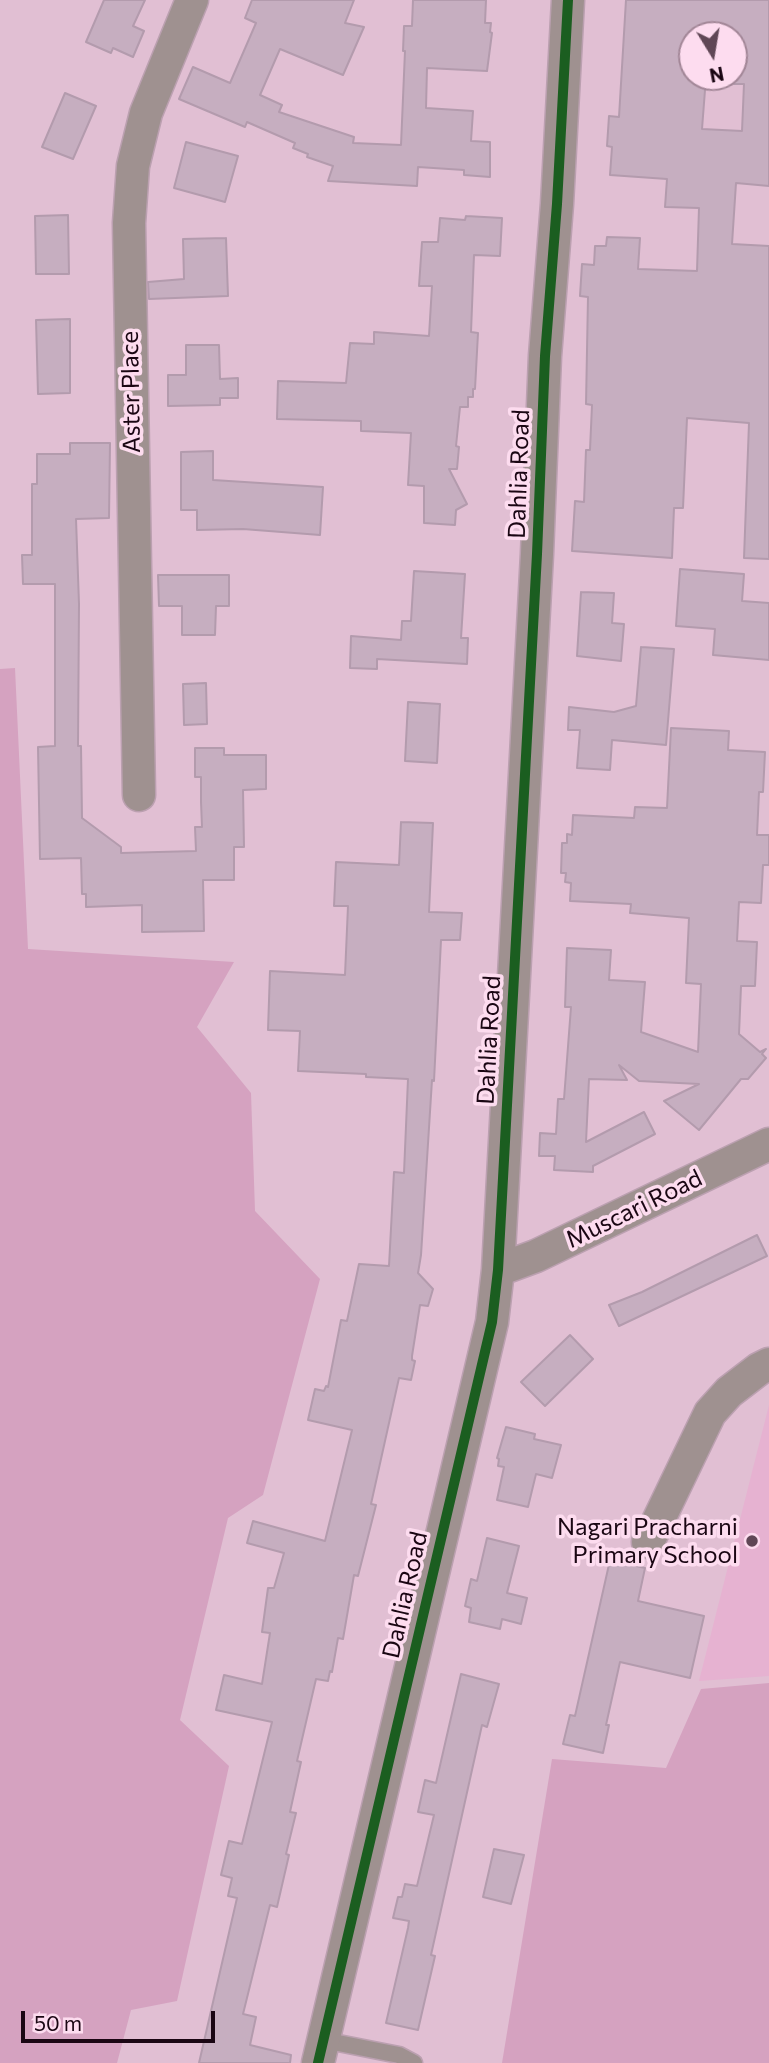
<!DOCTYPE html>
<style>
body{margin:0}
#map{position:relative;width:769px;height:2063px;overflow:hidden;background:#e1bfd3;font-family:Commissioner,sans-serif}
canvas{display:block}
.north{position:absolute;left:678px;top:21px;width:70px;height:70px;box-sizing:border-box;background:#fddcef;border:2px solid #a28697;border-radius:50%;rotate:169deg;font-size:19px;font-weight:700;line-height:28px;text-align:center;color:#1a0613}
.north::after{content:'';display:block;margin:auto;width:24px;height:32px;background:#604756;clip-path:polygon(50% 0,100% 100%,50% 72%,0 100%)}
.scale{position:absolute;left:21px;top:2011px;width:194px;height:32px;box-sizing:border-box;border:4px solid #1a0613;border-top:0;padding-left:9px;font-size:21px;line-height:24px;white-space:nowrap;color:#1a0613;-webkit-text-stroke:5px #fddcef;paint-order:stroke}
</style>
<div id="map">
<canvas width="769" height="2063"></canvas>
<div class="north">N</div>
<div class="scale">50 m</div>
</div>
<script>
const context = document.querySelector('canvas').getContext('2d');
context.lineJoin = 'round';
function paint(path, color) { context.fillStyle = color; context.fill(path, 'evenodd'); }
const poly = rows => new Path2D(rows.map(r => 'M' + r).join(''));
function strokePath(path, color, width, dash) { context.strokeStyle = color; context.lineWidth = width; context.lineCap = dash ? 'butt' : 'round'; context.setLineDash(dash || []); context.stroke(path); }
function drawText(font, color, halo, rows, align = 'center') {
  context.font = font + ' Commissioner,sans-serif'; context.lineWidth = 7; context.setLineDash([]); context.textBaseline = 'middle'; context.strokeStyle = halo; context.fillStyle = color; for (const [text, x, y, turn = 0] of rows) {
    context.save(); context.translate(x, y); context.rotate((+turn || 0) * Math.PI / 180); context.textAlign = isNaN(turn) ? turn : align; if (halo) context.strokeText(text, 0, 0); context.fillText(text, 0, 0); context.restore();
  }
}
const built = poly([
 [769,1405,769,1676,699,1681]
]);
const green = poly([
 [15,668,28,949,234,962,197,1027,251,1093,255,1211,320,1279,263,1495,228,1518,180,1720,229,1766,177,2001,131,2010,117,2063,0,2063,0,669],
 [769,1683,769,2063,502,2063,552,1759,666,1768,701,1689]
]);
const building = poly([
 [104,0,145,0,133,26,144,31,133,57,113,48,111,53,86,42,104,0],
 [252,0,354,0,345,23,364,27,343,75,280,49,260,95,282,105,279,112,354,137,353,143,401,145,405,51,403,51,404,26,412,26,413,0,486,0,485,23,491,23,490,32,492,33,487,71,427,68,426,108,473,111,471,141,490,142,490,177,464,175,464,170,418,167,417,186,328,181,333,166,307,157,308,154,293,148,295,143,247,122,245,127,179,99,193,67,230,83,256,23,245,18,252,0],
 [626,0,769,0,769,186,736,183,732,244,769,246,769,559,744,558,749,423,687,418,683,508,674,508,672,558,572,551,575,501,584,502,586,450,590,450,592,405,586,404,588,297,580,296,582,264,594,265,595,246,606,246,607,237,640,238,638,269,697,271,699,208,665,207,667,179,610,175,612,147,607,146,609,116,619,117,626,0],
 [686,35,734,35,734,84,744,84,742,131,702,129,706,77,692,77,692,74,684,73,686,35],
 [65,93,96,106,73,159,42,147,65,93],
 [186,142,238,156,225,202,174,188,186,142],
 [68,215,69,274,36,274,35,216,68,215],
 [466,216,502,218,500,256,474,255,471,332,478,333,475,389,473,389,473,397,468,397,468,407,460,407,456,446,459,447,457,469,449,469,467,504,456,510,455,525,424,523,424,486,408,485,411,433,361,431,361,421,277,419,278,381,346,383,350,343,374,344,374,332,429,336,432,286,419,286,422,242,438,242,440,218,465,220,466,216],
 [226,238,228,296,149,299,148,282,184,279,183,239,226,238],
 [70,319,70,393,38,394,36,320,70,319],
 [186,345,219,345,220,379,238,378,238,398,220,398,220,405,168,406,168,375,186,375,186,345],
 [70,443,110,443,109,518,76,519,79,604,78,746,81,746,82,818,121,847,121,853,196,851,195,827,202,827,201,802,201,777,195,777,195,748,224,748,224,755,266,755,266,789,243,790,244,847,234,847,234,880,203,880,204,931,142,932,142,905,86,907,86,894,82,894,81,858,40,859,38,747,55,746,55,584,23,584,22,555,32,555,32,484,37,484,37,454,70,454,70,443],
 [213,451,213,480,323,487,320,535,243,529,197,530,197,510,181,510,181,452,213,451],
 [680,569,744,574,742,601,769,603,769,660,713,655,715,629,676,626,680,569],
 [414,571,465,574,461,638,468,638,467,664,377,659,377,669,350,668,351,636,401,640,402,621,411,621,414,571],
 [158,575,229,575,229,606,216,606,215,635,182,635,182,606,159,606,158,575],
 [581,592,614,593,612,623,624,624,621,661,577,656,581,592],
 [641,647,674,649,666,745,612,740,610,770,577,768,580,730,568,730,569,707,614,712,636,706,641,647],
 [206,683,207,724,184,725,183,684,206,683],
 [408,702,440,704,437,763,405,761,408,702],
 [671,728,729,731,728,750,765,752,763,792,759,792,757,835,769,835,769,865,763,865,761,903,739,902,737,941,757,942,755,986,741,986,739,1034,760,1052,766,1049,762,1054,766,1058,748,1079,741,1079,699,1130,664,1101,699,1084,639,1081,619,1065,627,1080,589,1079,586,1142,644,1112,655,1134,593,1166,593,1172,554,1170,555,1156,539,1156,540,1133,556,1134,558,1099,564,1099,571,1007,565,1007,567,948,611,950,609,980,645,982,641,1032,698,1052,701,984,686,983,689,918,630,913,631,904,570,901,571,883,565,882,566,873,561,873,562,843,567,843,567,834,572,835,573,815,634,818,635,807,667,808,671,728],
 [401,822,433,823,429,912,462,913,460,940,441,940,434,1081,432,1080,421,1255,418,1273,433,1289,428,1306,420,1305,412,1356,412,1360,415,1361,411,1380,399,1378,371,1504,376,1505,358,1576,354,1575,343,1639,338,1638,332,1672,330,1671,328,1681,316,1679,297,1761,301,1762,290,1812,296,1813,286,1854,289,1855,277,1907,270,1905,243,2014,256,2017,250,2045,291,2055,290,2063,199,2063,237,1898,228,1896,232,1878,221,1875,229,1841,242,1844,272,1722,216,1710,224,1675,262,1684,270,1633,262,1632,268,1588,274,1588,284,1553,247,1543,253,1521,325,1541,352,1430,308,1420,315,1389,324,1391,326,1386,328,1387,341,1320,347,1321,359,1264,389,1266,394,1172,404,1173,408,1079,366,1077,366,1074,298,1071,300,1031,268,1030,270,971,345,975,348,906,334,906,336,862,399,865,401,822],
 [757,1235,767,1256,619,1326,609,1305,642,1292,757,1235],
 [570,1335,593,1359,545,1406,521,1382,570,1335],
 [506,1427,535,1434,534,1439,561,1445,552,1478,536,1474,528,1507,497,1500,504,1467,498,1466,499,1459,497,1458,506,1427],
 [487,1538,519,1546,507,1593,527,1598,521,1624,502,1619,500,1629,469,1622,471,1608,465,1606,471,1579,477,1581,487,1538],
 [610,1560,645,1568,638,1601,704,1616,690,1678,620,1662,606,1725,609,1725,603,1753,563,1744,570,1715,575,1716,610,1560],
 [461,1674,499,1684,487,1727,482,1725,468,1788,431,1955,435,1956,418,2030,386,2023,408,1928,409,1921,393,1918,398,1897,402,1897,405,1884,417,1886,434,1815,418,1812,425,1780,436,1783,461,1674],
 [494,1849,524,1855,511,1904,483,1897,494,1849]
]);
const lane = poly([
 [323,2040,399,2055,414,2063]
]);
const street = poly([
 [139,795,129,223,133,166,146,113,192,0],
 [498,1270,536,1256,769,1144],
 [648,1542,710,1413,729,1392,759,1369,769,1364],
 [318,2063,492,1322,498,1270,537,554,545,356,557,204,568,0]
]);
const cycleway = poly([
 [318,2063,492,1322,498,1270,537,554,545,356,557,204,568,0]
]);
const markers = [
 [752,1541,7,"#604756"]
];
const streetNames = [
 ["Aster Place",131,392,-91],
 ["Dahlia Road",519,474,-88],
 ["Dahlia Road",489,1040,-87],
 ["Muscari Road",634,1209,-26],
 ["Dahlia Road",405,1595,-77]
];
const poiNames = [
 ["Nagari Pracharni",738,1527],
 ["Primary School",738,1555]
];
paint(built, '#e6b2d1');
paint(green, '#d5a2c0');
paint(building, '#c6aec0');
strokePath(building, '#b39bad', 2);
strokePath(lane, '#bba0b0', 19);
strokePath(street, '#bba0b0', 35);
strokePath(lane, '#9f9190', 16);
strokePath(street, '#9f9190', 32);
strokePath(cycleway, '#1b5e20', 10);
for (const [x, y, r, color] of markers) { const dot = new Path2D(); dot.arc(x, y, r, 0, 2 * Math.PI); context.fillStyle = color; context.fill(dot); strokePath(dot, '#fddcef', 2.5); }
drawText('24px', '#1a0613', '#fddcef', streetNames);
drawText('24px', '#1a0613', '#fddcef', poiNames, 'right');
</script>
